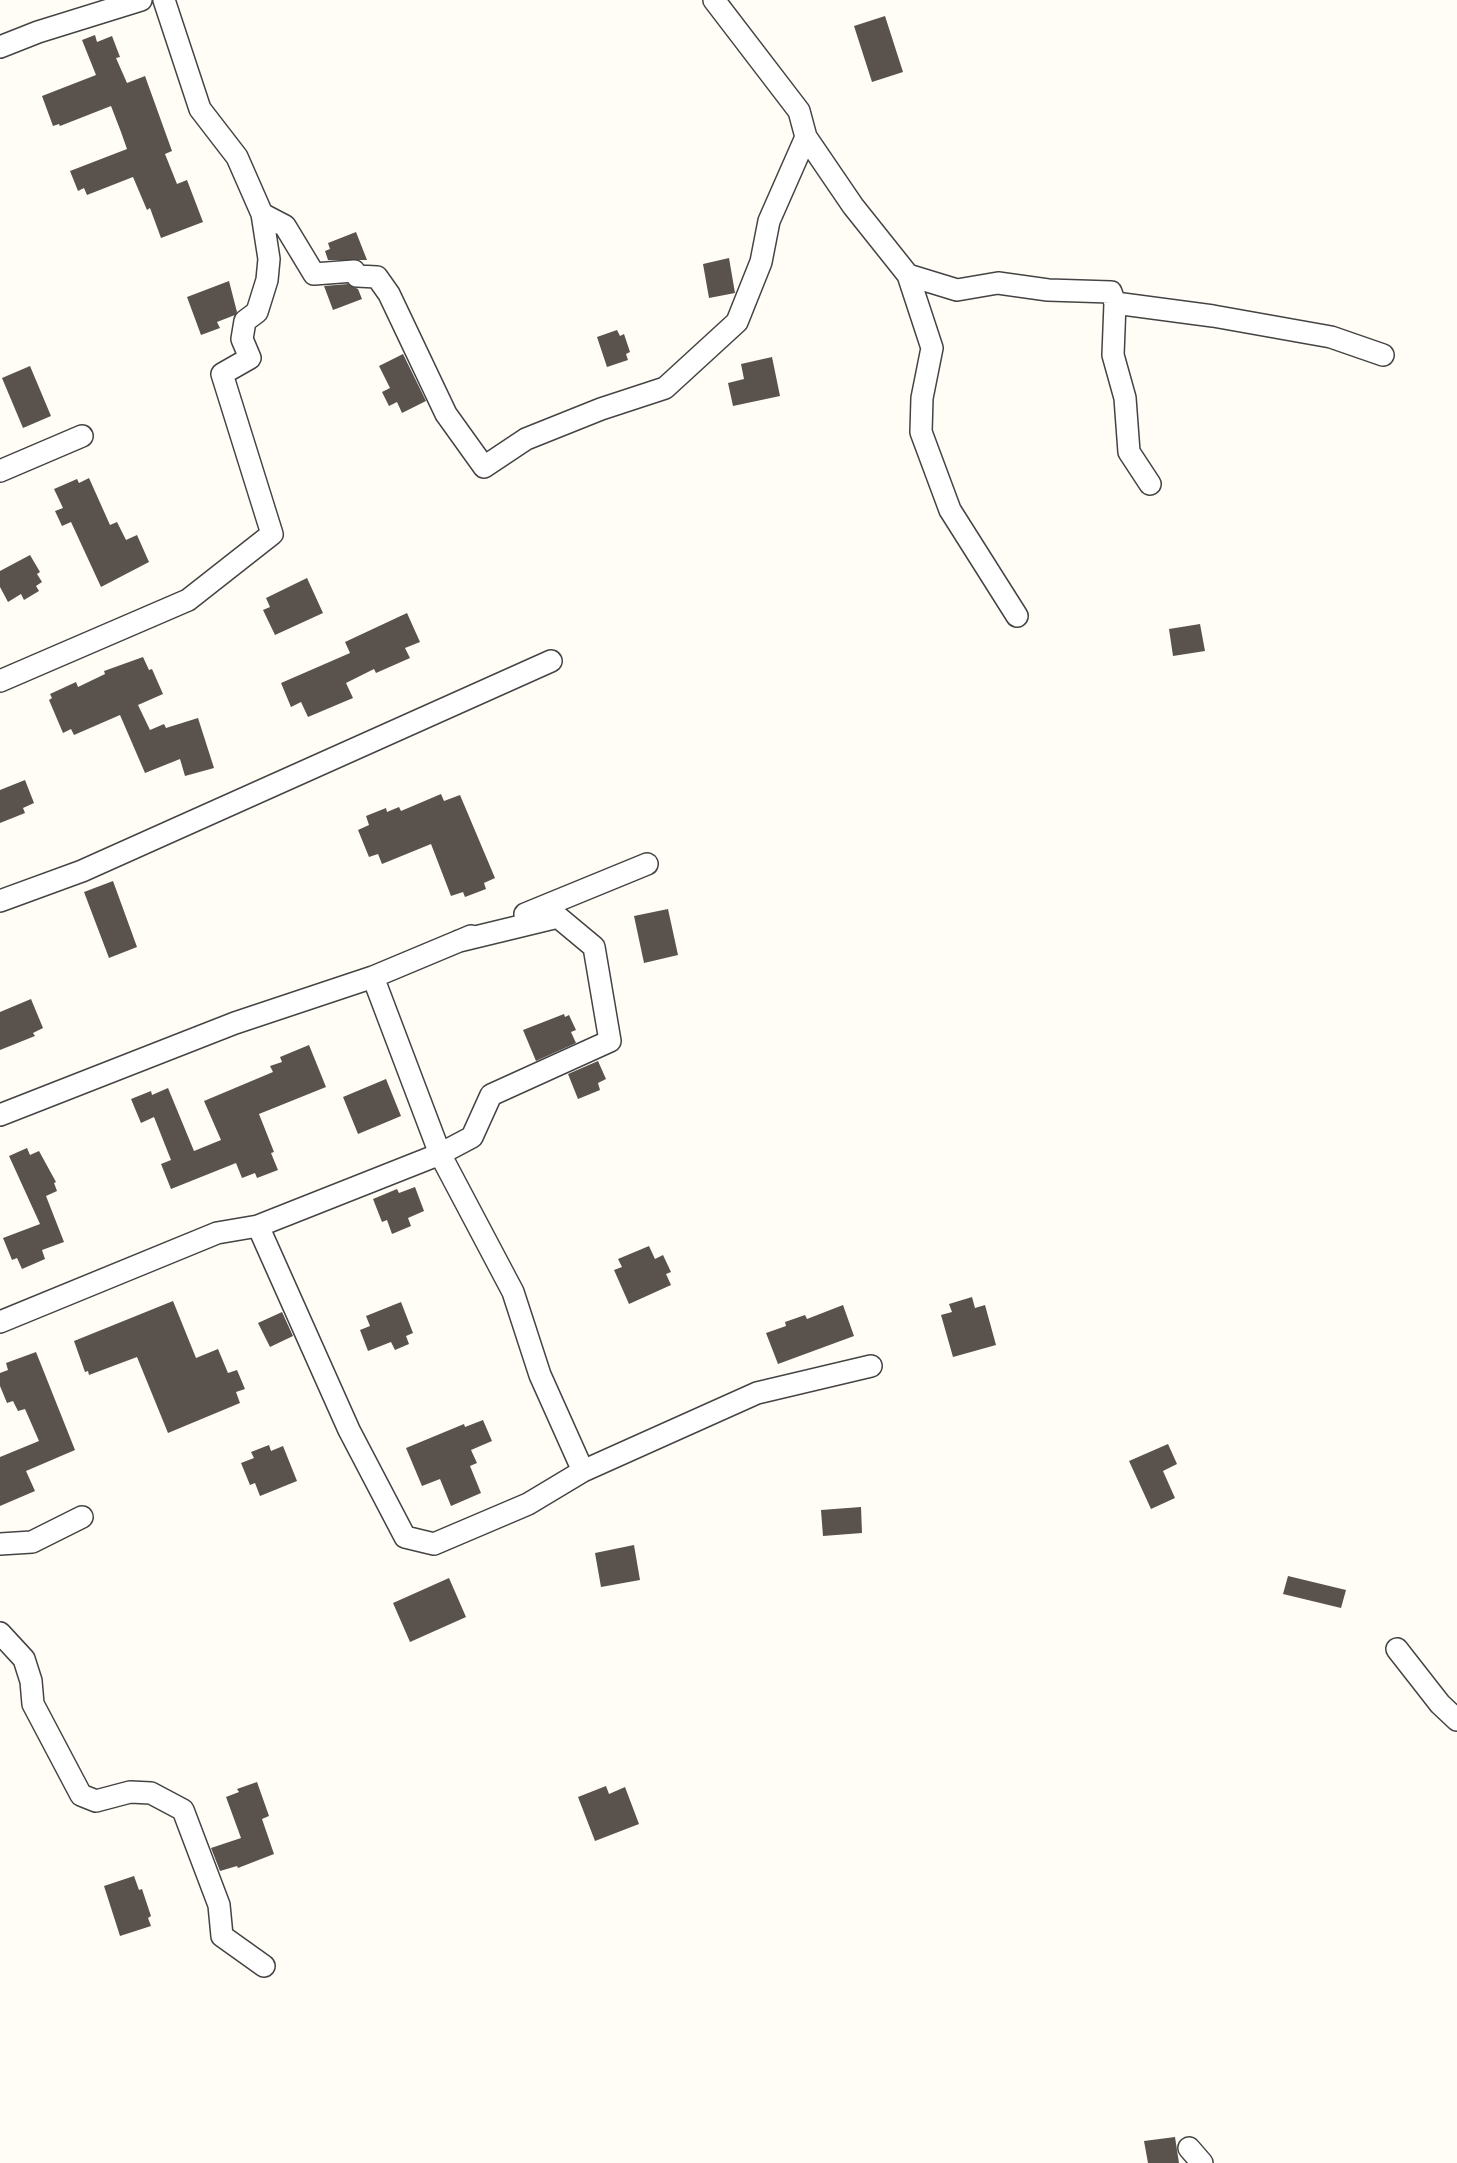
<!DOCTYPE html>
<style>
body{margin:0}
canvas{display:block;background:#fffdf5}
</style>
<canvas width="1457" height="2163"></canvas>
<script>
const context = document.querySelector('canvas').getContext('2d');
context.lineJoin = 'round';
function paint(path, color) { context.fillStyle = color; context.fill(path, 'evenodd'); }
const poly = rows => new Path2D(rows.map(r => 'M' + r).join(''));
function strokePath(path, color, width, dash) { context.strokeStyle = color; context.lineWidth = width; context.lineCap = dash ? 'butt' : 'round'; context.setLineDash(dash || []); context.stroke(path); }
const building = poly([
 [885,16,903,72,872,82,854,26],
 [95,35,97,42,112,36,120,57,116,58,127,83,145,76,172,151,165,154,177,184,187,180,203,222,161,238,150,208,147,210,133,177,87,195,84,188,78,191,70,171,127,149,121,132,111,106,60,126,59,124,53,126,42,96,96,75,82,40],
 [356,232,367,260,328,260,325,251,330,249,328,243],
 [729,258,735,293,709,298,703,264],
 [229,281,237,312,235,315,217,322,220,328,201,335,187,297],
 [348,284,358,289,362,299,333,310,324,286],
 [617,330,620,336,624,334,630,352,626,354,628,360,607,367,597,337],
 [403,354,426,401,402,413,397,402,389,406,382,392,390,388,379,366],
 [772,357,780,396,733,406,728,383,744,379,741,364],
 [30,366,51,416,23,428,2,378],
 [89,478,110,525,117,522,126,540,137,535,149,562,101,587,71,522,62,526,55,511,63,508,54,489,77,479,79,483],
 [30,555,40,572,37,574,42,582,36,586,39,591,24,600,21,594,8,602,0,587,0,571],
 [307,578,323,613,275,635,263,610,270,607,266,598],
 [407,613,420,642,405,648,410,658,376,673,374,669,346,683,353,698,308,717,301,702,291,707,281,683,350,653,345,642],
 [1200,624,1205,651,1173,656,1169,629],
 [143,657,149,670,152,669,163,694,138,705,150,730,164,724,166,728,198,718,214,768,185,776,180,759,145,773,120,715,74,735,71,729,63,733,49,700,52,698,50,694,76,682,78,687,105,674,104,671],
 [25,780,34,803,23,808,25,813,0,823,0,790],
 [441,794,444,801,460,795,495,878,484,883,486,889,465,897,463,892,451,896,431,844,382,864,378,854,369,857,358,830,369,825,366,816,386,808,387,812,399,807,401,811],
 [113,881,137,947,109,958,84,892],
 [668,909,678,955,644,963,634,916],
 [31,999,43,1028,33,1033,35,1036,0,1050,0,1012],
 [564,1014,565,1017,569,1015,576,1030,571,1032,576,1043,536,1061,523,1030],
 [309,1045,326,1087,259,1114,274,1152,271,1153,278,1170,257,1178,255,1173,242,1178,236,1163,171,1189,161,1164,171,1160,154,1117,141,1123,131,1099,151,1091,152,1095,168,1088,194,1151,221,1140,204,1101,273,1072,270,1066,282,1062,280,1057],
 [598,1061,606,1079,598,1083,600,1090,578,1099,568,1074],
 [386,1079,401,1116,358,1134,343,1097],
 [27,1148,30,1155,39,1151,56,1182,54,1183,57,1191,46,1196,64,1242,42,1250,45,1259,22,1269,17,1258,12,1260,3,1238,40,1224,9,1156],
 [415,1187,424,1211,408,1218,411,1226,392,1234,387,1220,382,1222,373,1199,397,1189,399,1193],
 [649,1246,655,1259,663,1255,671,1272,666,1274,671,1285,629,1304,614,1270,622,1267,618,1259],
 [972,1297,975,1308,985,1305,996,1345,953,1357,941,1315,952,1312,949,1304],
 [173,1301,196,1358,218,1349,228,1373,237,1370,245,1389,236,1392,240,1403,168,1433,137,1357,89,1375,88,1371,85,1372,74,1341],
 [401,1302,413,1333,406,1336,409,1344,395,1350,391,1342,368,1351,360,1330,370,1326,366,1316],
 [843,1305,854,1336,778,1364,766,1333,786,1326,785,1322,805,1315,807,1319],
 [282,1312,293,1336,270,1347,258,1323],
 [36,1352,75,1450,26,1471,35,1491,0,1506,0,1457,39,1441,25,1409,18,1411,13,1401,7,1403,0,1386,0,1373,8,1370,6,1363],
 [483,1420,492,1441,471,1450,477,1463,470,1466,481,1493,451,1506,440,1479,422,1486,406,1448,464,1424,465,1427],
 [1168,1444,1177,1464,1163,1471,1175,1498,1151,1509,1129,1461],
 [269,1445,271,1451,283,1446,297,1481,260,1496,255,1483,250,1485,241,1463,254,1458,251,1452],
 [861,1507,862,1533,823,1536,821,1510],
 [634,1545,640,1580,601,1587,595,1553],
 [1288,1576,1346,1590,1341,1608,1283,1594],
 [449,1578,466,1617,410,1642,393,1603],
 [257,1782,269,1816,262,1819,274,1854,238,1868,237,1866,220,1871,211,1848,241,1838,226,1797,239,1792,237,1789],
 [606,1786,609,1794,625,1787,639,1824,595,1841,578,1797],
 [134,1876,139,1890,142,1889,151,1916,148,1918,151,1926,120,1936,104,1886],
 [1175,2137,1179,2163,1148,2163,1144,2141]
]);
const street = poly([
 [714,0,799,111,806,137,853,206,908,275,957,290,998,283,1048,290,1111,292,1115,303,1113,355,1125,398,1129,452,1150,484],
 [0,47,38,32,141,0],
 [262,214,285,226,314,274,354,271,357,276,377,277,389,294,446,414,484,467,526,439,601,409,665,388,737,322,761,262,769,221,806,137],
 [908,275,932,348,922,398,921,432,950,510,1017,616],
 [1115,303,1213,316,1331,337,1383,355],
 [0,471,82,436],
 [0,681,188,600,272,534,222,374,250,358,242,339,245,321,257,312,267,280,269,259,262,214,237,157,200,109,164,0],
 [0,901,82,871,551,661],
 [525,914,647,864],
 [373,977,440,1154,513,1292,540,1375,583,1471],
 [0,1115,235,1023,373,977,471,936],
 [258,1226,349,1430,405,1537,434,1544,528,1504,583,1471,757,1393,871,1366],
 [0,1322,217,1233,258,1226,440,1154,472,1137,491,1095,610,1041,594,947,558,917,459,941],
 [0,1544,32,1542,82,1517],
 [0,1633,24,1659,31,1681,33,1704,81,1795,96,1801,130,1792,151,1793,183,1810,219,1905,222,1936,264,1966],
 [1397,1649,1440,1704,1457,1720],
 [1189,2148,1202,2163]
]);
paint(building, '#5a524d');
strokePath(street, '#444', 24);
strokePath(street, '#fff', 21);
</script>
